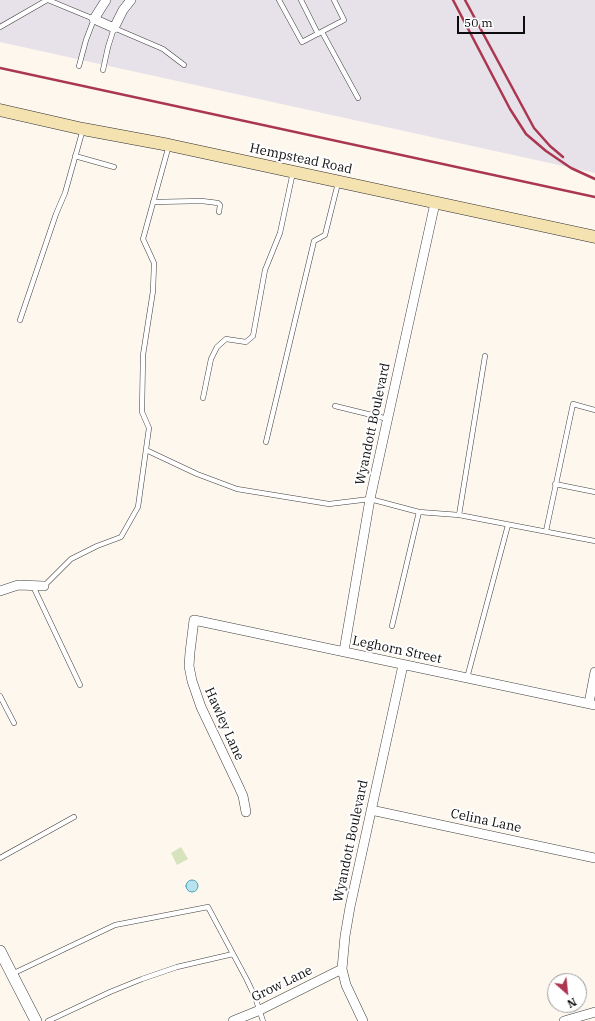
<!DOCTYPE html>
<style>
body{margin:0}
#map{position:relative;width:595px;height:1021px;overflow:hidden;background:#fdf7ee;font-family:"IBM Plex Serif",serif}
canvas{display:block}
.north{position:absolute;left:547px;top:973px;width:40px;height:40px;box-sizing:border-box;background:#fff;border:1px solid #9e9e9e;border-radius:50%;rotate:153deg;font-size:11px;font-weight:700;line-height:16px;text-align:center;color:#0c0c0c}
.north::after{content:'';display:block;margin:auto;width:14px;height:18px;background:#aa364f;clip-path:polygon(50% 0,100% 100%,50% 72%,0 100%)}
.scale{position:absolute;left:457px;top:16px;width:68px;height:18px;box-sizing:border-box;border:2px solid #0c0c0c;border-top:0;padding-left:5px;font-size:12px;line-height:14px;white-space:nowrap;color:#0c0c0c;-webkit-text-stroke:3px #fff;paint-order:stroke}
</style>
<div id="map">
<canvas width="595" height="1021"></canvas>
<div class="north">N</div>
<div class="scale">50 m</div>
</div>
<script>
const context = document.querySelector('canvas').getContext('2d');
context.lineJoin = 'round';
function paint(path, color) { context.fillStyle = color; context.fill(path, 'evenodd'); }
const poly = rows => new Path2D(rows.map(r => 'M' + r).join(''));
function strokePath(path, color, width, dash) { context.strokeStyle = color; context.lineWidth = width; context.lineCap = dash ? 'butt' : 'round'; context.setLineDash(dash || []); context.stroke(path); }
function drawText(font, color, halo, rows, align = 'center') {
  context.font = font + ' "IBM Plex Serif",serif'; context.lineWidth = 4; context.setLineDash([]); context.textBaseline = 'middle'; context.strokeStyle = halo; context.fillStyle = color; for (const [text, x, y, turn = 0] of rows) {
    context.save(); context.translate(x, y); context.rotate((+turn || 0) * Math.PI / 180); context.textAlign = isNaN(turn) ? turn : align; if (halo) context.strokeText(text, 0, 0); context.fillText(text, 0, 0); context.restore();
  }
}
const industrial = poly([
 [0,0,595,0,595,173,0,42]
]);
const green = poly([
 [181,847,188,859,177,865,171,853]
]);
const water = poly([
 '186 886a6 6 0 1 1 12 0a6 6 0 1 1-12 0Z'
]);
const service = poly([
 [48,0,94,19,86,40,79,66],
 [279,0,302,42,344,20,334,0],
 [301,0,318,34],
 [0,27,47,0],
 [322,32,358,98],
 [103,70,108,47,114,28,163,49,184,65],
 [75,156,114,167],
 [153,202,202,201,218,203,220,205,219,212],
 [20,320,56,214,65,193,83,129],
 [203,398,211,359,217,347,226,339,246,342,253,336,265,270,280,233,293,172],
 [335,406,388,419],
 [266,442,314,241,325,235,338,183],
 [146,450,197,474,237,489,329,504,370,499,419,512,459,515,595,541],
 [555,484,595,492],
 [459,515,485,356],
 [546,531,573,404,595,410],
 [33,586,80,685],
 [44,586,71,559,97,546,121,537,138,507,149,428,142,412,143,355,153,291,154,263,143,239,169,145],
 [392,626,419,512],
 [467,678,508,525],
 [0,696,14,723],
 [0,858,74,817],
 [12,974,115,925,208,907,247,980,255,997,263,1021],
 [48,1021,110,992,142,979,177,967,233,954]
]);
const minor = poly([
 [106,0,94,19,114,28,123,10,131,0],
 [0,591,18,585,44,586],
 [344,651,370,499,435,203],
 [589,703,595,672],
 [371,810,595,858],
 [246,812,243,796,238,785,201,707,192,681,189,666,190,652,194,620,595,705],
 [233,1021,260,1010,342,969],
 [363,1021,346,985,342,969,345,936,350,907,403,665],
 [564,1021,595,1012]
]);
const tertiary = poly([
 [0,951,36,1021]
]);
const secondary = poly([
 [0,110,83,129,169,145,595,237]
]);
const rail = poly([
 [453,0,510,109,526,134,546,151,571,168,595,179],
 [465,0,534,128,550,146,563,157],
 [0,68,595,197]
]);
const streetNames = [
 ["Hempstead Road",301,159,12],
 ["Wyandott Boulevard",373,424,-78],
 ["Leghorn Street",397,650,12],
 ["Hawley Lane",224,724,66],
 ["Celina Lane",486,821,12],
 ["Wyandott Boulevard",351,841,-78],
 ["Grow Lane",282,984,-26]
];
paint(industrial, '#e7e1ea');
paint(green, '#d6e3bc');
paint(water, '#b8e3ee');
strokePath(water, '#49a1bb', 1);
strokePath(service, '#3f3f3f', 5.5);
strokePath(minor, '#3f3f3f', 10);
strokePath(tertiary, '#3f3f3f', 12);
strokePath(secondary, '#2e2e2e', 13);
strokePath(service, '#fff', 4.5);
strokePath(minor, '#fff', 9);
strokePath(tertiary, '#fff', 11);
strokePath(secondary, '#f4e2b1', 12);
strokePath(rail, '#aa364f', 2.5);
drawText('13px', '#0c0c0c', '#fff', streetNames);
</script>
